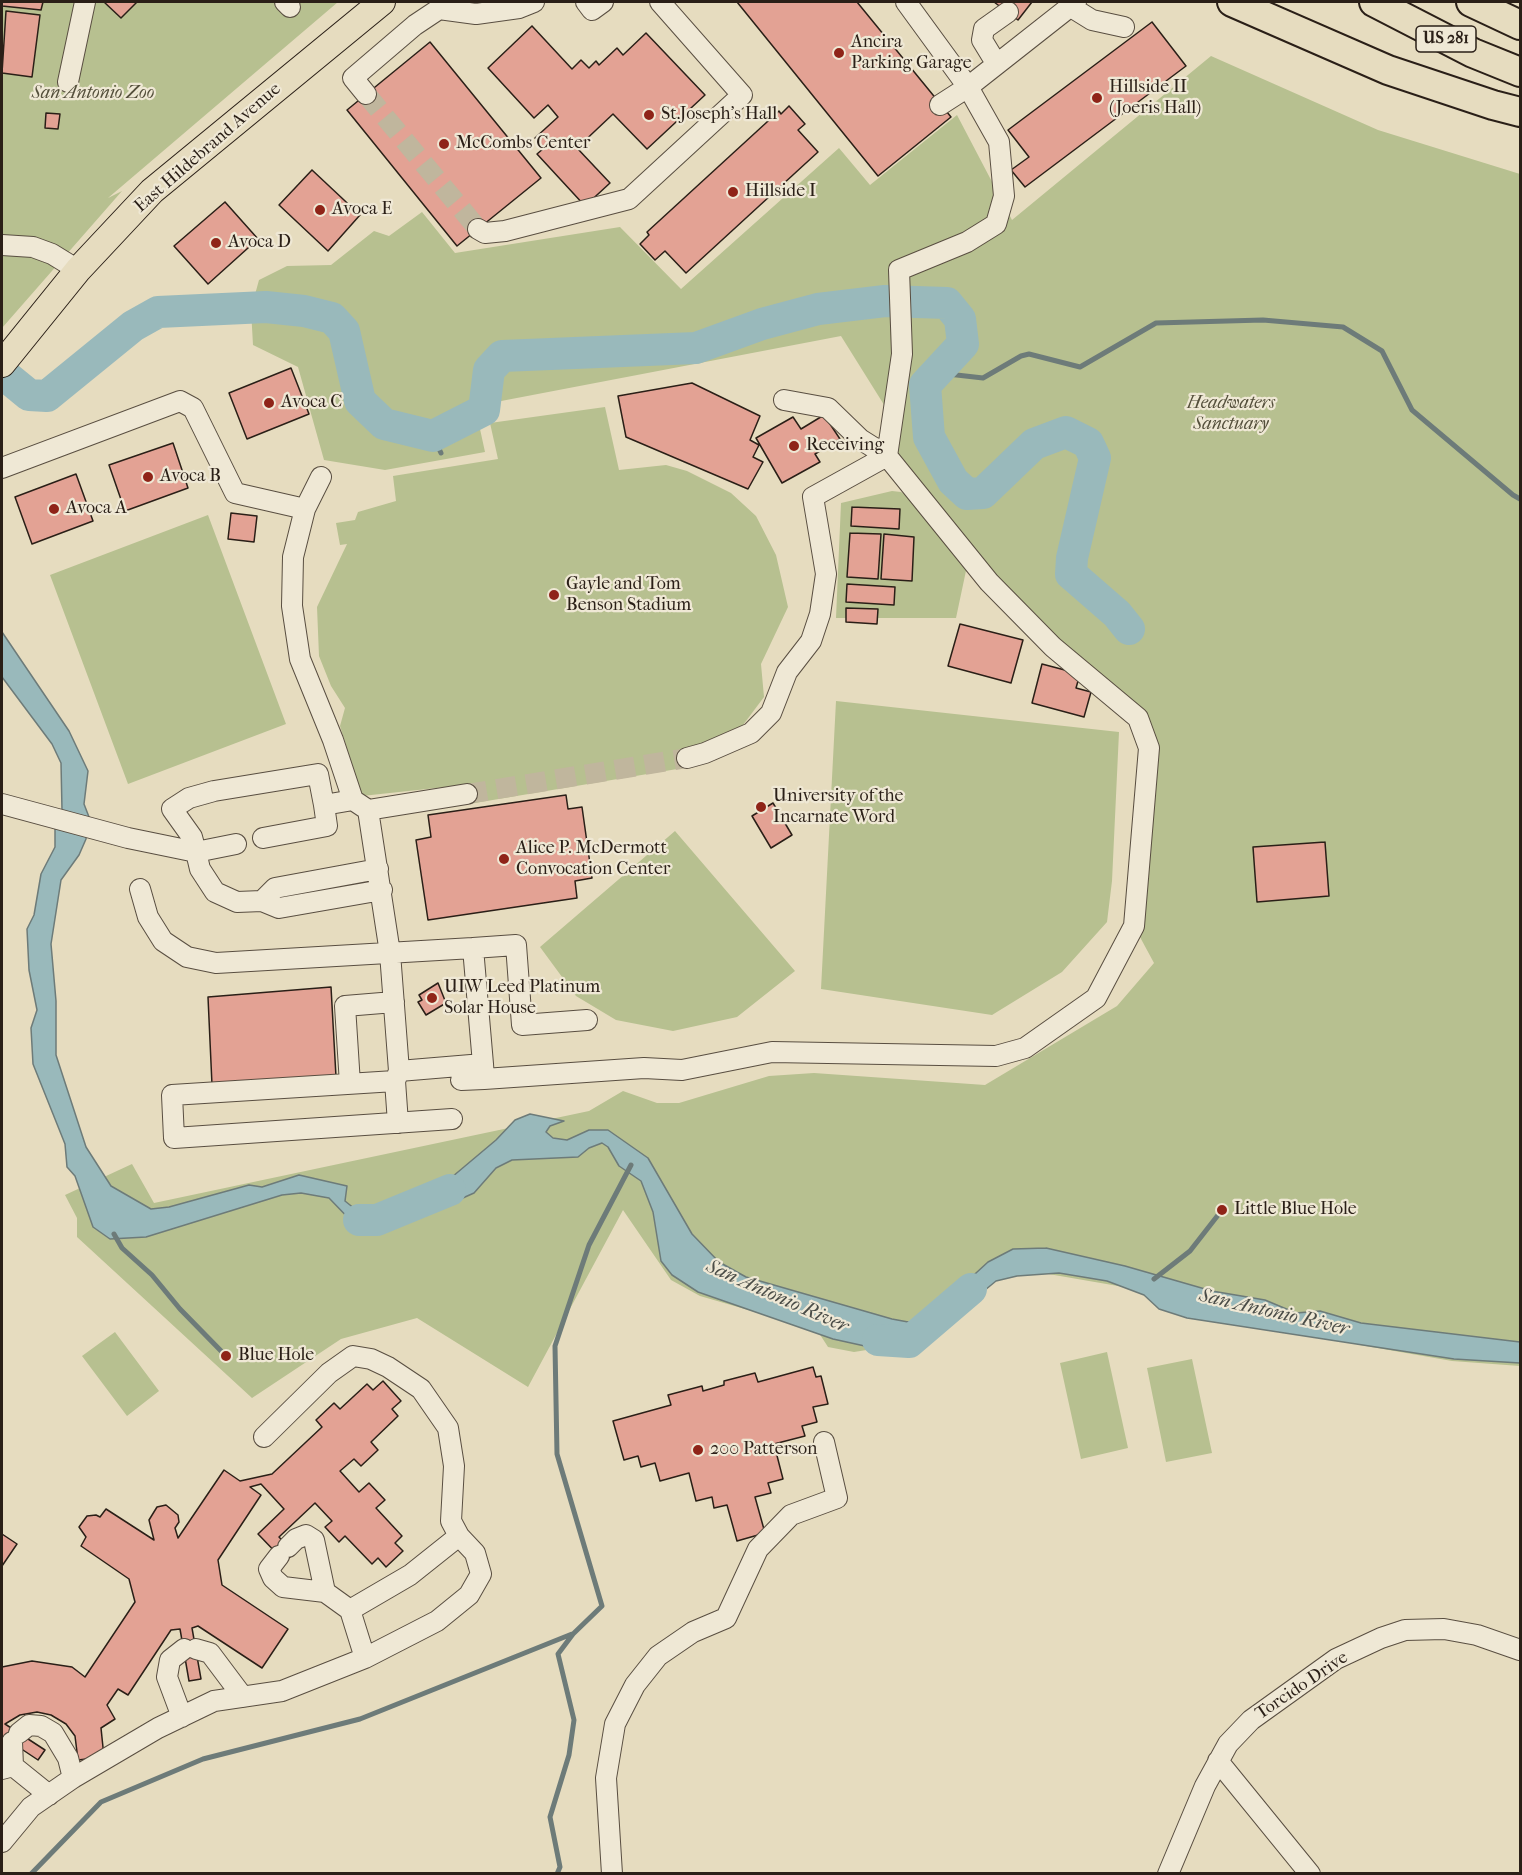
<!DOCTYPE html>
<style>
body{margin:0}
#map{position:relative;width:1522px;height:1875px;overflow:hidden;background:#e6dcbf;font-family:"IM FELL French Canon",serif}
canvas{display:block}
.frame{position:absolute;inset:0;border:3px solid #2a1f17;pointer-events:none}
</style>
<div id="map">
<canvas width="1522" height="1875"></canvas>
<div class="frame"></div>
</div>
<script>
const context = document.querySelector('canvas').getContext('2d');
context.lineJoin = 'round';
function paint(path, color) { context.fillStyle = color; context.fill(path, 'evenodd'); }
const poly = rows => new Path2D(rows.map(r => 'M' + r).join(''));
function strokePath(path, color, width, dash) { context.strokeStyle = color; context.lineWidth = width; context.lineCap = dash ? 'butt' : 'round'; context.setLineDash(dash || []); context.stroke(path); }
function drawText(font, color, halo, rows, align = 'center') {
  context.font = font + ' "IM FELL French Canon",serif'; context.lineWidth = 4.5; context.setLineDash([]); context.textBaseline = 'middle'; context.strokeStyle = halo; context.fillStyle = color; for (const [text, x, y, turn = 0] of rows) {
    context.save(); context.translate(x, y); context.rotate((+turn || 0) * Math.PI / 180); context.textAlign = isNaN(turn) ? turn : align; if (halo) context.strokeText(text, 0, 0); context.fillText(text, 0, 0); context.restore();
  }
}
const green = poly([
 [2,2,338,2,108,198,122,191,2,328],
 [1211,56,1378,130,1520,174,1520,1366,1452,1361,1360,1345,1147,1291,1031,1271,982,1271,954,1284,906,1333,885,1347,854,1352,828,1347,817,1330,700,1296,671,1280,623,1210,528,1387,417,1318,341,1339,252,1398,77,1237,77,1218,65,1195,132,1164,154,1203,589,1111,623,1091,657,1103,679,1103,769,1076,814,1073,985,1085,1117,1006,1154,963,1134,926,1149,748,1139,718,1053,647,887,456,891,416,841,336,475,406,485,452,385,470,324,460,298,367,253,345,251,309,259,280,287,266,331,265,374,231,389,236,422,212,455,253,620,227,681,289,839,148,870,185,957,115,1012,220],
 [605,407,619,470,666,465,687,471,731,493,756,516,776,555,788,607,761,664,764,697,743,725,686,750,689,767,469,804,464,785,362,796,340,726,345,708,331,686,319,656,317,607,347,544,340,545,336,523,355,520,358,512,396,501,393,476,498,459,490,423],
 [892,491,901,492,918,503,967,566,956,618,836,618,841,503],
 [208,515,286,724,128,784,50,575],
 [836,701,1119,732,1112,881,1107,922,1062,972,992,1015,821,989],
 [675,831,795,971,737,1017,673,1031,616,1020,576,996,540,947],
 [115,1332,159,1391,127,1416,82,1356],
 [1107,1352,1128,1448,1081,1459,1060,1363],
 [1192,1359,1212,1453,1166,1462,1147,1368]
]);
const water = poly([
 [2,632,69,731,88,771,84,804,89,817,86,839,79,855,61,880,51,944,56,1001,56,1055,86,1147,111,1186,151,1209,169,1207,249,1185,262,1187,299,1175,347,1186,345,1201,360,1213,409,1211,415,1198,415,1191,452,1177,496,1140,515,1120,530,1114,564,1121,550,1126,546,1132,553,1138,567,1140,589,1130,608,1130,648,1158,692,1234,719,1262,746,1277,892,1319,919,1324,916,1351,910,1356,833,1339,698,1292,672,1275,661,1261,653,1212,641,1181,619,1166,608,1147,602,1143,589,1148,578,1157,512,1160,496,1168,474,1193,418,1218,375,1229,356,1226,329,1198,301,1193,282,1195,146,1237,110,1239,93,1227,75,1176,67,1167,65,1144,33,1064,31,1028,37,1010,29,970,27,929,34,915,41,874,55,847,55,828,62,810,61,763,52,744,2,677,2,632],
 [1046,1248,1125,1266,1212,1291,1265,1300,1296,1313,1320,1311,1361,1323,1520,1342,1520,1363,1454,1359,1187,1318,1159,1309,1144,1295,1107,1281,1059,1273,1017,1276,996,1281,933,1333,940,1306,988,1262,1013,1249,1046,1248]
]);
const stream = poly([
 [939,373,983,378,1021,356,1029,354,1080,367,1156,323,1263,320,1343,327,1382,351,1412,410,1513,495,1520,499],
 [433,436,441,453],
 [114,1234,122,1248,152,1275,180,1309,226,1356],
 [1154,1279,1190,1251,1222,1210],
 [31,1874,101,1802,203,1759,360,1719,572,1634],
 [557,1874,560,1867,550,1817,569,1755,574,1720,558,1654,573,1634,602,1606,557,1454,555,1346,589,1245,631,1165]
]);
const river = poly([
 [2,373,29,395,47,396,133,326,158,312,266,307,304,311,332,318,344,331,360,401,384,424,433,436,484,410,489,370,502,356,696,348,762,324,818,309,885,301,947,303,960,319,963,344,925,385,929,437,953,481,967,494,983,493,1034,444,1066,432,1088,443,1095,458,1072,558,1071,574,1117,614,1129,629],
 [359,1220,377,1220,450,1190],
 [878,1340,909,1342,971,1289]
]);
const building = poly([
 [2,2,43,2,41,10,2,6,2,2],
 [104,2,137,2,121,18,104,2],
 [737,2,857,2,951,117,878,176,737,2],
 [994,2,1032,2,1018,20,994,2],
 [6,11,40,15,32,77,2,73,6,11],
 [1152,22,1186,66,1025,187,1011,170,1029,157,1008,130,1152,22],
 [532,26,572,69,581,60,589,68,596,61,599,65,617,48,623,55,646,33,705,95,647,149,613,114,577,148,610,183,585,206,537,154,544,148,535,138,558,117,548,105,534,118,488,68,532,26],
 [430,42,541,178,457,246,347,110,430,42],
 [789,106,805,124,798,130,818,152,686,273,665,251,655,260,640,244,649,235,647,232,779,111,781,114,789,106],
 [46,113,60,114,58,129,45,128,46,113],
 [312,170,360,215,328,251,279,205,312,170],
 [225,202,258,239,208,284,174,246,225,202],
 [291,368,309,414,247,439,229,393,291,368],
 [692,383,760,416,750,440,759,445,753,457,763,462,748,489,626,437,618,396,692,383],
 [824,415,840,439,815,454,820,462,782,483,756,438,793,417,801,429,824,415],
 [173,443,188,488,125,511,109,465,173,443],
 [76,474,93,521,32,544,15,497,76,474],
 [852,507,900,509,899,529,851,526,852,507],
 [231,513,257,516,254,542,228,539,231,513],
 [850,533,881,534,878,579,847,577,850,533],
 [884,534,914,537,912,581,881,579,884,534],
 [847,584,895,587,894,605,846,602,847,584],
 [846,608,878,609,877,624,846,622,846,608],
 [960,624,1023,640,1011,683,948,666,960,624],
 [1042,664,1080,674,1076,688,1091,692,1084,717,1032,703,1042,664],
 [566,795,568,809,582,807,592,878,575,881,577,898,428,920,416,840,431,837,428,815,566,795],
 [773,803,792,835,771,848,752,816,773,803],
 [1325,842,1329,896,1257,902,1253,847,1325,842],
 [438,983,446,1003,426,1015,418,1002,422,1000,419,995,438,983],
 [331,987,336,1077,212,1085,208,997,331,987],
 [813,1367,816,1377,821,1376,828,1404,813,1407,817,1422,802,1426,805,1436,774,1444,783,1479,768,1483,771,1493,755,1497,765,1533,737,1541,727,1505,714,1508,712,1497,696,1501,689,1473,660,1481,655,1463,641,1467,638,1456,624,1460,613,1421,671,1405,668,1395,702,1386,703,1391,724,1385,724,1381,755,1373,758,1382,813,1367],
 [383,1381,401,1401,392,1409,398,1416,371,1442,378,1450,361,1466,354,1459,340,1471,359,1492,369,1483,385,1500,376,1508,402,1536,395,1543,403,1551,386,1567,378,1558,372,1564,345,1536,339,1542,325,1527,332,1521,315,1503,279,1537,294,1553,285,1562,258,1534,284,1509,261,1484,250,1487,261,1495,218,1560,222,1585,288,1629,262,1668,198,1626,192,1628,201,1679,189,1681,180,1629,171,1630,128,1695,118,1689,107,1705,115,1719,101,1728,104,1757,78,1760,75,1736,66,1724,51,1715,37,1712,20,1715,5,1724,45,1750,38,1760,2,1736,2,1667,32,1661,72,1667,85,1677,135,1602,129,1579,81,1546,86,1537,79,1527,87,1516,96,1515,100,1517,106,1509,154,1540,149,1520,157,1507,166,1505,178,1515,179,1522,175,1528,178,1538,224,1470,240,1481,272,1474,322,1427,316,1420,334,1403,340,1409,367,1384,373,1390,383,1381],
 [2,1534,17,1544,2,1566,2,1534]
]);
const minorTunnel = poly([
 [366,94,478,229],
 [467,794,687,758]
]);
const minor = poly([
 [285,2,290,7],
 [586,2,592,10,603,2],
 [1071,7,1092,20,1124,27],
 [996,63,982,40,984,29,1008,12],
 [68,82,85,2],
 [366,94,353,78,415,25,439,9,476,14,519,8,534,2],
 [940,105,968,87,1076,2],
 [478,229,485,233,505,231,629,199,742,95,660,2],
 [2,245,33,247,52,254,78,270],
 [2,468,180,401,193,408,235,493,305,509,293,557,292,606,300,659,333,740,353,800,368,810,467,794],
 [305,509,321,477],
 [687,758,705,753,751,733,771,713,787,672,811,641,820,614,826,574,813,497,887,456,860,439,828,408,784,400],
 [2,804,128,838,196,852,200,869,215,892,237,902,262,901,279,908,382,890],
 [368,810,390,953,399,1071,483,1064,484,1079,644,1068,682,1070,772,1052,996,1056,1025,1048,1096,998,1134,926,1149,748,1138,718,1053,647,989,582,887,456,902,354,899,270,967,242,996,224,1004,196,999,142,968,87,906,2],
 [263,838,327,826,324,805],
 [236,844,196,852,192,837,172,809,189,798,214,791,318,774,324,805,353,800],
 [140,889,148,917,163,941,187,957,216,963,473,948,483,1064],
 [262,901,275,888,378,869],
 [473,948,516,945,522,1025,587,1020],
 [461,1080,484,1079],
 [395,1081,172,1095,174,1138,452,1119],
 [350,1084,345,1006,394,1002],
 [398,1123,395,1081,399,1071],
 [288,1547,296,1539,306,1535,314,1540,325,1592,350,1610],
 [279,1556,269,1569,273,1578,283,1587,325,1592],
 [196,1649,210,1653,243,1697],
 [365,1658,350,1610,410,1575,459,1536],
 [182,1717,167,1677,170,1660,184,1649],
 [19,1733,29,1725,41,1726,53,1733,68,1758,73,1778],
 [12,1742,13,1766],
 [1218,1761,1310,1874],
 [2,1769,13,1766,49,1795],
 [2,1842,31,1807,73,1778,158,1728,214,1701,282,1691,365,1658,437,1621,469,1595,481,1574,475,1553,459,1536,451,1521,454,1466,448,1428,421,1389,388,1367,371,1359,353,1356,329,1373,264,1437],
 [612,1874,606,1778,615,1724,635,1685,658,1656,693,1632,726,1618,758,1549,791,1515,837,1498,824,1442],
 [1168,1874,1205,1786,1228,1744,1251,1720,1336,1659,1381,1638,1405,1630,1444,1629,1477,1635,1520,1650]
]);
const major = poly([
 [2,364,78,270,152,191,382,2]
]);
const highway = poly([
 [1232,2,1388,70,1493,105,1520,112],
 [1374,2,1473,53,1520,72],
 [1471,2,1520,25]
]);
const markers = [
 [839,53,6,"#8f2418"],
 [1097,98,6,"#8f2418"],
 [649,115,6,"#8f2418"],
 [444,144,6,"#8f2418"],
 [733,192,6,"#8f2418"],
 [320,210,6,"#8f2418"],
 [216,243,6,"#8f2418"],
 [269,403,6,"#8f2418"],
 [794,446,6,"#8f2418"],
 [148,477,6,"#8f2418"],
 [54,509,6,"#8f2418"],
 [554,595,6,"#8f2418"],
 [761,807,6,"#8f2418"],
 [504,859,6,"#8f2418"],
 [432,998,6,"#8f2418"],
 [1222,1210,6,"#8f2418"],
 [226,1356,6,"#8f2418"],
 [698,1450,6,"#8f2418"]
];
const shields = [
 [1446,39,60]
];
const shieldNames = [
 ["US 281",1446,39]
];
const poiNames = [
 ["Ancira",851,43],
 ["Parking Garage",851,64],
 ["Hillside II",1109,88],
 ["(Joeris Hall)",1109,109],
 ["St.Joseph's Hall",661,115],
 ["McCombs Center",456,144],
 ["Hillside I",745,192],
 ["Avoca E",332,210],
 ["Avoca D",228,243],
 ["Avoca C",281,403],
 ["Receiving",806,446],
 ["Avoca B",160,477],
 ["Avoca A",66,509],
 ["Gayle and Tom",566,585],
 ["Benson Stadium",566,606],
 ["University of the",773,797],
 ["Incarnate Word",773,818],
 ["Alice P. McDermott",516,849],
 ["Convocation Center",516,870],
 ["UIW Leed Platinum",444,988],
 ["Solar House",444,1009],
 ["Little Blue Hole",1234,1210],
 ["Blue Hole",238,1356],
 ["200 Patterson",710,1450]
];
const parkNames = [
 ["San Antonio Zoo",93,94],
 ["Headwaters",1231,404],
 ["Sanctuary",1231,425]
];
const streetNames = [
 ["East Hildebrand Avenue",208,148,-41],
 ["Torcido Drive",1302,1686,-34]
];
const waterNames = [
 ["San Antonio River",777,1297,24],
 ["San Antonio River",1274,1313,13]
];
paint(green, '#b7c090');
paint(water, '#99b9bb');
strokePath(water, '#6d7b79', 1.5);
strokePath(stream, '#6d7b79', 5);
strokePath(river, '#99b9bb', 32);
paint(building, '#e3a294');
strokePath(building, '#2a1f17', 1.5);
strokePath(minorTunnel, '#c0b69d', 20, [20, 10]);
strokePath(minor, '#594e41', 22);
strokePath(major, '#2a1f17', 28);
strokePath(highway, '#2a1f17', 32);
strokePath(minor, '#efe8d5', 20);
strokePath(major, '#e6dcbf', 26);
strokePath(highway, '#e6dcbf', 28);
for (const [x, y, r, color] of markers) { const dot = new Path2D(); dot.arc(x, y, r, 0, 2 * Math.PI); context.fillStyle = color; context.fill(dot); strokePath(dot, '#efe8d5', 2); }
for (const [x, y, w] of shields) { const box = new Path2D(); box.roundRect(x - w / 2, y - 13, w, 26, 4.5); context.fillStyle = '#efe8d5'; context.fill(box); strokePath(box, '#2a1f17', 1.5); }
drawText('bold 16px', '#2a1f17', null, shieldNames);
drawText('18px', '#2a1f17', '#efe8d5', poiNames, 'left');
drawText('italic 18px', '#544f3b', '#efe8d5', parkNames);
drawText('18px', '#2a1f17', '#efe8d5', streetNames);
drawText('italic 20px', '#4b4d48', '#efe8d5', waterNames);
</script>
